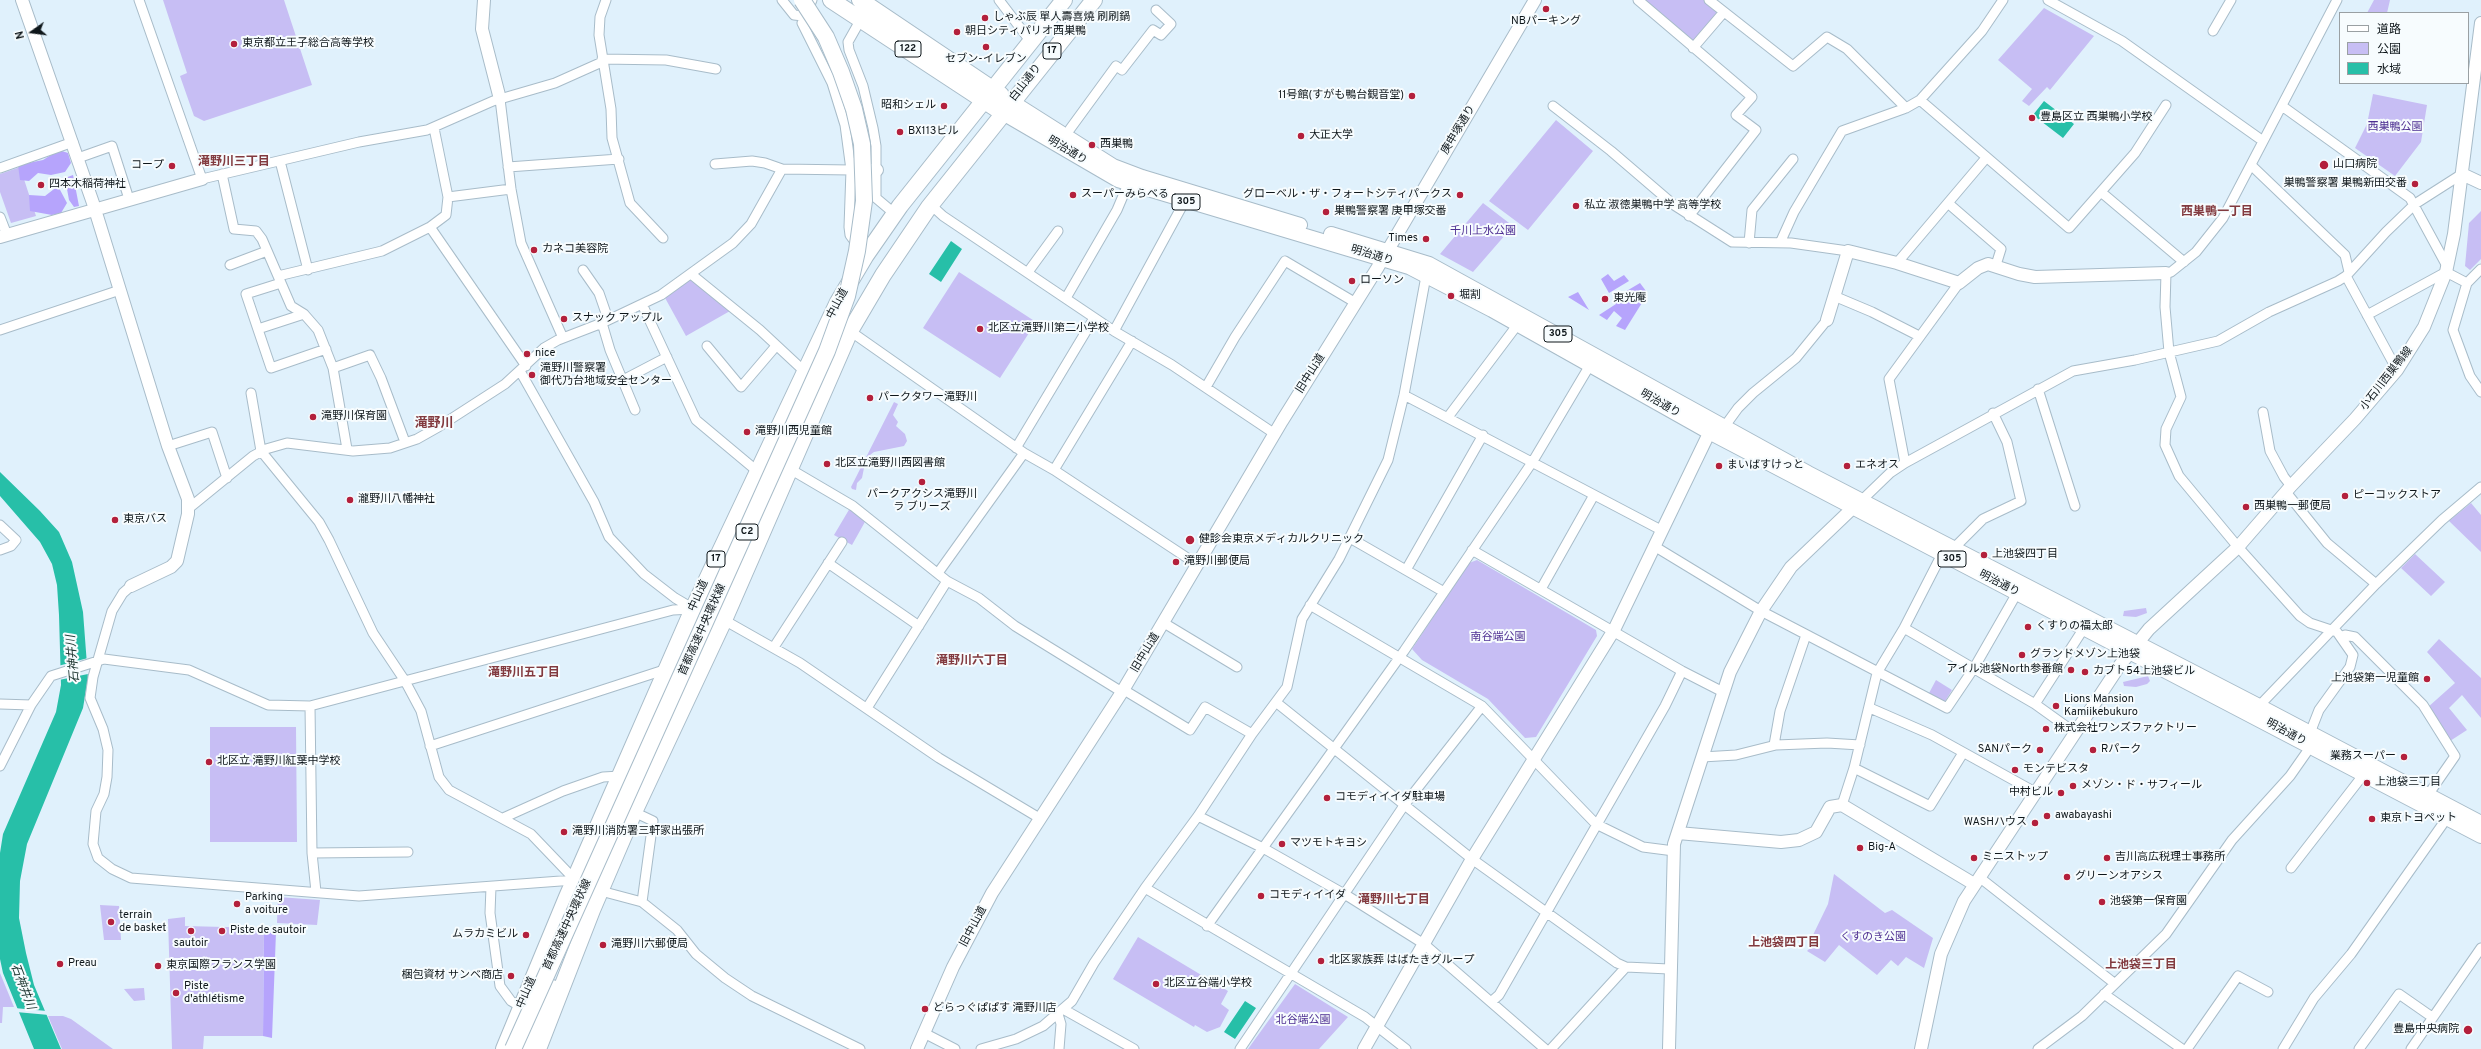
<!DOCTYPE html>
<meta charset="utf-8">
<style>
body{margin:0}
#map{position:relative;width:2481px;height:1049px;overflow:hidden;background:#e0f1fc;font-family:Overpass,"Noto Sans JP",sans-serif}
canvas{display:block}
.legend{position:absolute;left:2339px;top:12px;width:130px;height:72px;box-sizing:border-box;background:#f7fcfe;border:1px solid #9aa0a3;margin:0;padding:5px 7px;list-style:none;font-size:12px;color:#0e161a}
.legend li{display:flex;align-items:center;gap:8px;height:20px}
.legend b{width:20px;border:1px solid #9aa0a3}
.north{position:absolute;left:12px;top:12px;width:40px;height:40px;-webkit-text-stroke:3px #f7fcfe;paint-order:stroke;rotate:256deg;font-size:11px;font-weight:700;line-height:16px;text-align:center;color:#0e161a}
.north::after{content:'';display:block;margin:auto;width:14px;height:18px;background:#0e161a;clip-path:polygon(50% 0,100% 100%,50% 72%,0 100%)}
</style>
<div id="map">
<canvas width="2481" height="1049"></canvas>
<ul class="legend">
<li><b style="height:5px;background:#fff"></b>道路</li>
<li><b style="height:11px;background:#c7bef4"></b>公園</li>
<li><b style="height:11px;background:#27bfa8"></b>水域</li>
</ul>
<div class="north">N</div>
</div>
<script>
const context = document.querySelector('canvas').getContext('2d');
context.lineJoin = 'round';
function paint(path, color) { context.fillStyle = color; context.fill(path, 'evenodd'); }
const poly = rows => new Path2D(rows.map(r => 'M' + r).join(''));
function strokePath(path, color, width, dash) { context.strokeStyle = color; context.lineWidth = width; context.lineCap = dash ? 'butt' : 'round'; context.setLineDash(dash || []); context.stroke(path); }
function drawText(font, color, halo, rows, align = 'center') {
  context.font = font + ' Overpass,"Noto Sans JP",sans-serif'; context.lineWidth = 4; context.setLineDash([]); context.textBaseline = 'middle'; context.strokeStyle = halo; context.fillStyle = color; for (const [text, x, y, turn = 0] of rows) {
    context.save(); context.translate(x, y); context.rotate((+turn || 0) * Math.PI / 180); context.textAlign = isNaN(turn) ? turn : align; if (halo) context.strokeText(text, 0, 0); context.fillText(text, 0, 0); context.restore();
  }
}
const green = poly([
 [163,0,284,0,312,85,204,121,194,116,180,76,187,73],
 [1643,0,1704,0,1718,12,1693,42],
 [2374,0,2390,0,2387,13,2367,13],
 [2044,8,2094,36,2050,90,2047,87,2029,106,2022,101,2032,89,1998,60],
 [2373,94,2427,105,2421,142,2395,176,2355,148,2367,124],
 [1556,120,1593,151,1528,230,1489,201],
 [20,167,36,216,11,223,0,192,0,174],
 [1483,203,1513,226,1473,272,1440,254],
 [2481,211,2481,259,2470,270,2465,266,2469,223],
 [959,272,1036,322,1000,378,923,328],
 [688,279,693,279,730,311,686,336,664,296],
 [894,402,898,404,893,415,898,422,896,426,905,434,907,441,904,446,874,452,866,458,862,478,857,483,856,490,852,489,851,487],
 [2471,503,2481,515,2481,552,2449,521],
 [850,508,866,520,852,545,834,535],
 [2415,554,2445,582,2431,596,2401,568],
 [1477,560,1596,630,1597,636,1536,737,1525,738,1488,699,1422,660,1412,649,1469,563],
 [2146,608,2147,613,2136,617,2123,616,2124,611],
 [2439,639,2481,678,2481,718,2462,695,2449,708,2467,730,2450,741,2427,708,2455,683,2427,652],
 [2148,676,2150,681,2147,684,2136,687,2124,686,2123,682],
 [1936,680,1952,690,1944,703,1928,695],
 [210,727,296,727,297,842,210,842],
 [1834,874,1885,913,1892,910,1933,938,1924,968,1906,957,1898,966,1891,960,1877,975,1839,945,1825,962,1807,951,1811,947,1813,935,1828,904],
 [278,897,320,900,317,925,277,923],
 [100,905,119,906,121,940,104,940],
 [185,917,185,926,264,928,263,1036,204,1036,203,1049,172,1049,168,919],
 [1138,937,1228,991,1221,1004,1229,1010,1220,1027,1207,1032,1195,1025,1194,1027,1113,979],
 [0,973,14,1007,3,1007,2,1023,0,1023],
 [1295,984,1348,1017,1319,1049,1248,1049],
 [144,988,145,1000,134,1001,124,989],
 [48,1016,63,1016,71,1019,113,1049,62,1049]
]);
const forest = poly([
 [59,150,68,153,71,163,65,172,51,175,38,173,29,181,20,180,18,165,43,160],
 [73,175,79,206,74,207,69,200,65,178],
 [58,186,67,203,61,213,52,215,30,211,29,195,45,196],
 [1608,274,1614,281,1624,275,1629,281,1609,293,1601,279],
 [1640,283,1646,291,1645,298,1625,330,1616,326,1622,318,1614,311,1607,320,1599,315,1616,304,1613,299],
 [1578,292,1589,310,1568,297],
 [276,932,272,1038,263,1036,264,933]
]);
const water = poly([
 [2044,101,2074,124,2063,138,2033,115],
 [951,241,962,249,941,282,929,274],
 [0,472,40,511,59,532,72,562,83,612,88,678,83,708,27,844,20,881,19,918,26,953,34,985,61,1049,34,1049,3,973,0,959,0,853,3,834,56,712,61,685,59,615,57,585,52,564,40,542,0,496],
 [1245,1001,1256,1008,1235,1039,1224,1032]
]);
const pier = poly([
 [88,658,88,674,59,680,58,666],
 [14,1008,47,1011,49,1015,16,1012]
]);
const street = poly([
 [139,0,202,179,359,142,427,130,493,101,555,83,602,62],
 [606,0,600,17,599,35,611,109,612,138,630,203,663,238],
 [782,0,794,15,803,16],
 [812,0,802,23,832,83,845,125,851,170,849,227,850,235,858,246],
 [999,0,1031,42],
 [1638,0,1752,97,1736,115,1756,130,1689,216],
 [1709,0,1793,66,1827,37,1847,49,1906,108],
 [2048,0,2122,41,2263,141],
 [861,19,848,42,849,50,863,86,873,128,876,146,876,198,895,214],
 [2213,31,2231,0],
 [1693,48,1723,13],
 [602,59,666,60,716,69],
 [500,99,511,189,521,243,563,338],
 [1920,100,1982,31,2003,0],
 [1553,106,1611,151,1674,205,1732,242,1791,243,1848,251],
 [2282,106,2410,198,2447,266],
 [1070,129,1116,66,1122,70,1153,30,1161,35,1171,24,1156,10],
 [78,158,112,146,129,199],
 [280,161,308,270],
 [715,164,752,161,765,163,782,169,851,170],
 [2252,166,2345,255,2349,272],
 [508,167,619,159],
 [0,168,73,142],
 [222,174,234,229,256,231,262,239,291,306,304,314,318,330,333,368,347,449],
 [2101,192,2184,262],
 [448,197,511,189],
 [1949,204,2001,249,1996,265],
 [931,205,943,216,1114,331,1172,365,1275,434],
 [0,217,7,235],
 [430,227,526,366],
 [1749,243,1752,210,1793,159],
 [1780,243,1794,212,1842,131,1906,108,1920,100,2069,228,2135,153,2166,105],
 [1897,263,1986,158],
 [230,265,267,251],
 [2481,269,2467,283,2453,330,2470,376,2481,392],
 [583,270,599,293,608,319],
 [1028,272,1058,231],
 [691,274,760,330,804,371],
 [278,276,382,251,430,227,446,215,448,197,434,128],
 [2346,276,2397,370],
 [281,283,246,294,271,368,326,349],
 [1834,296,1872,312,1919,336],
 [1066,298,1117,210,1128,184],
 [642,304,696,420,757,471],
 [2367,315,2446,272,2467,283],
 [602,323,610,350,635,410],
 [258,329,304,314],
 [0,330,120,290],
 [850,331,1024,453,1054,470,1198,565],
 [1114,331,1187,197],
 [707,346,741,387,776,346],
 [333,368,370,355,381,378,405,442],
 [520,371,594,502,609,537,644,574,675,598,692,608],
 [623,380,667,357],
 [1206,387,1235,337,1285,261,1356,303],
 [2038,389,2075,506],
 [251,393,261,451,319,522,329,540,373,633,405,681,421,711,439,777,449,790,531,834,576,881],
 [1404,395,1661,530],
 [2263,412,2270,451,2284,477,2291,486],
 [1448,417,1518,324],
 [1722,430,1738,408,1753,393,1796,358,1827,320],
 [168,446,212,432,227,478],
 [1016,448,1094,318],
 [1905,463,1889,379,1959,283],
 [790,469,853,506,947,581,979,598,1015,626,1122,692],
 [1054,470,1132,341],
 [2286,492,2327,543,2376,584],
 [1862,500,1890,473,1905,463,2073,371,2135,360,2218,341,2269,312,2338,281,2346,276,2386,232,2415,204,2462,174],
 [188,509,253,456,266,449,287,443,353,451,390,448,417,439,440,426,505,384,544,348,558,340,602,323,661,295,733,243,751,224,782,169],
 [0,525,16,540,11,546,0,550],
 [1350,538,1444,592],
 [1654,546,1761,611,1947,708,1974,668,2017,593],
 [1954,548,1983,519,2021,501,2007,442,1993,413],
 [1472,550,1682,671,1723,692],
 [828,563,919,626],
 [1406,570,1483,435],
 [938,573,1024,453],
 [131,586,123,593,112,611,93,677,90,698,103,729,108,750,107,777,104,794,96,811,93,844,98,858,112,869,131,878,359,896,574,880],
 [1541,589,1594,495],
 [1310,605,1482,706,1596,824,1643,847,1674,851],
 [724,620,800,663,939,758,1041,819],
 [1164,623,1237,667],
 [1904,628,2035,704,2074,732],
 [2342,637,2345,635,2355,637,2423,705,2455,756,2428,795],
 [774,647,842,542],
 [1124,690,1190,730,1205,707,1252,734],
 [1277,703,1472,859,1617,963,1626,967,1669,969],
 [0,704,31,705],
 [2035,704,2084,628],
 [310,706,312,853,316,892],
 [2259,706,2376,584,2442,520,2481,487],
 [867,708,947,581],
 [1870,708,1932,735,2035,792],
 [2310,733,2319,710,2350,667,2353,655,2337,632,2310,623,2300,616,2238,547,2179,476,2165,445,2166,429,2181,397,2169,352,2165,307,2166,273,2171,272,2196,252,2223,218,2337,0],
 [1774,745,1780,711,1806,635],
 [430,746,667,669],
 [1702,757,1736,755,1776,745,1827,743,1860,745],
 [0,766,31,705,51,676,104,659,189,670,268,705,310,706,673,610,693,609],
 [1854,768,1930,806,1963,753],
 [1842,805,1854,768,1877,673,1904,628,1942,554],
 [634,812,653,821,642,902],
 [1198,816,1263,848,1346,895,1424,944,1545,1049],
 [503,818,563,791,603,777,620,776],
 [312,853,408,852],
 [2291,868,2364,774],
 [1979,877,2114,983],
 [491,887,490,913,500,986,511,1001,521,1007],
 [1145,888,1365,1017,1406,1049],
 [597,890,642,902,677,930,696,954,725,978,752,996,860,1049],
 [1207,926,1404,651,1533,461,1590,365],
 [2104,994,2182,1049],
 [1491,1002,1499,995,1665,706,1682,671],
 [1063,1009,1134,1049],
 [1058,1014,1061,1024,1059,1049],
 [924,1033,955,1049],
 [981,1049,1016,1039,1043,1026,1072,1001,1094,963,1145,888,1198,816,1252,734,1287,687,1302,619,1339,559,1388,460,1404,395,1426,276],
 [1240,1049,1405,804,1482,706],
 [1551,1049,1626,967],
 [2038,1049,2082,1016,2166,934,2232,840,2290,776,2311,746],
 [2187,1049,2238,976,2268,992],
 [2283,1049,2314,998,2351,954,2447,818],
 [2359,1049,2399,994,2432,1017],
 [2411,1049,2481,948]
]);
const secondary = poly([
 [22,0,93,203,168,446,188,499,188,514,177,561,171,567,131,586],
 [484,0,482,29,500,99],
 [851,170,877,170],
 [2462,174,2481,183],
 [0,237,202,179],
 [1827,320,1848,251,1897,263,1959,283,1978,268,1988,264,2019,274,2035,277,2166,273],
 [1678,833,1781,842,1799,840,1816,832,1830,807,1842,805,1974,884],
 [917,1049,953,967,992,893,1122,692,1282,421,1378,267,1535,0],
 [1364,1049,1472,859,1614,630,1713,425],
 [1669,1049,1674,844,1730,672,1761,611,1791,567,1859,502],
 [1921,1049,1941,954,1964,901,2120,665,2149,629,2238,547,2291,486,2355,419,2397,370,2424,327,2446,272,2454,234,2481,23]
]);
const primary = poly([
 [1012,102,1113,166,1142,177,1300,225],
 [1003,113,1118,180,1409,267,1492,310,1709,432,2481,836],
 [1331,234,1429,264,1808,473,2259,706,2481,823]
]);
const highway = poly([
 [831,0,1003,113],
 [860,0,1001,95],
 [504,1049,567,897,693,609,838,302,866,255,900,206,1064,0],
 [523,1049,552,988],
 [538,1049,592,910,634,812,724,620,850,331,883,275,929,207,1094,0]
]);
const highwayBridge = poly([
 [513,1049,827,351,847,296,857,251,864,201,862,144,854,109,841,72,826,37,802,0]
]);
const markers = [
 [1546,9,4,"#b3203c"],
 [985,18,4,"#b3203c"],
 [957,32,4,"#b3203c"],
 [234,44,4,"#b3203c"],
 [986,47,4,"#b3203c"],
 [1412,96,4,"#b3203c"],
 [944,106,4,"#b3203c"],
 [2032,118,4,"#b3203c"],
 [900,132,4,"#b3203c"],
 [1301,136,4,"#b3203c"],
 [1092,145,4,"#b3203c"],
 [2324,165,5,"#b3203c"],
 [172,166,4,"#b3203c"],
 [2415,184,4,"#b3203c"],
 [41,185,4,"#b3203c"],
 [1073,195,4,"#b3203c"],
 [1460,195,4,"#b3203c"],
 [1576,206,4,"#b3203c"],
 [1326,212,4,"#b3203c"],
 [1426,239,4,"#b3203c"],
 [534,250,4,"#b3203c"],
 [1352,281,4,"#b3203c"],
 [1451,296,4,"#b3203c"],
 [1605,299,4,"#b3203c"],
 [564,319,4,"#b3203c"],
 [980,329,4,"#b3203c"],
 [527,354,4,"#b3203c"],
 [532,375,4,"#b3203c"],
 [870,398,4,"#b3203c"],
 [313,417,4,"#b3203c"],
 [747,432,4,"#b3203c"],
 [827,464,4,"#b3203c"],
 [1719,466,4,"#b3203c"],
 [1847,466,4,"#b3203c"],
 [922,482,4,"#b3203c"],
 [2345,496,4,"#b3203c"],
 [350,500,4,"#b3203c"],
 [2246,507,4,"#b3203c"],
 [115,520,4,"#b3203c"],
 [1190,540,5,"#b3203c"],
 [1984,555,4,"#b3203c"],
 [1176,562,4,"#b3203c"],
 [2028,627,4,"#b3203c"],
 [2022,655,4,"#b3203c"],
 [2071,670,4,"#b3203c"],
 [2085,672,4,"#b3203c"],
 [2427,679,4,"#b3203c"],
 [2056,706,4,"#b3203c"],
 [2046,729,4,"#b3203c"],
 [2040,750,4,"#b3203c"],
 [2093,750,4,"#b3203c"],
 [2404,757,4,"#b3203c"],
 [209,762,4,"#b3203c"],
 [2015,770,4,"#b3203c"],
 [2367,783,4,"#b3203c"],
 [2073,786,4,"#b3203c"],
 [2061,793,4,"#b3203c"],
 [1327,798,4,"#b3203c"],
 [2047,816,4,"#b3203c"],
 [2372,819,4,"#b3203c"],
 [2035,823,4,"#b3203c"],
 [564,832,4,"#b3203c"],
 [1282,844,4,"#b3203c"],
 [1860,848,4,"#b3203c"],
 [1974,858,4,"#b3203c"],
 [2107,858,4,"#b3203c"],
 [2067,877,4,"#b3203c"],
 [1261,896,4,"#b3203c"],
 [2102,902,4,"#b3203c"],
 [237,904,4,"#b3203c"],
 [111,922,4,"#b3203c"],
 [191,931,4,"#b3203c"],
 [222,931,4,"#b3203c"],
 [526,935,4,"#b3203c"],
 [603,945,4,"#b3203c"],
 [1321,961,4,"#b3203c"],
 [60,964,4,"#b3203c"],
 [158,966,4,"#b3203c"],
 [511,976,4,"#b3203c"],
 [1156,984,4,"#b3203c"],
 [176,993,4,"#b3203c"],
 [925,1009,4,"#b3203c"],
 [2468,1030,5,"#b3203c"]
];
const shields = [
 [908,49,26],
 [1052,51,18],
 [1186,202,28],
 [1558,334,28],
 [747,532,22],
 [716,559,18],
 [1952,559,28]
];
const shieldNames = [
 ["122",908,49],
 ["17",1052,51],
 ["305",1186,202],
 ["305",1558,334],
 ["C2",747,532],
 ["17",716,559],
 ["305",1952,559]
];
const poiNames = [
 ["しゃぶ辰 單人壽喜燒 刷刷鍋",993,18],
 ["NBパーキング",1546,22,"center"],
 ["朝日シティパリオ西巣鴨",965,32],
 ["東京都立王子総合高等学校",242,44],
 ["セブン-イレブン",986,60,"center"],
 ["11号館(すがも鴨台観音堂)",1404,96,"right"],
 ["昭和シェル",936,106,"right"],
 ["豊島区立 西巣鴨小学校",2040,118],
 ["BX113ビル",908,132],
 ["大正大学",1309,136],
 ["西巣鴨",1100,145],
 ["山口病院",2333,165],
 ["コープ",164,166,"right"],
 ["巣鴨警察署 巣鴨新田交番",2407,184,"right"],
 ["四本木稲荷神社",49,185],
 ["スーパーみらべる",1081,195],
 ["グローベル・ザ・フォートシティパークス",1452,195,"right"],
 ["私立 淑徳巣鴨中学 高等学校",1584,206],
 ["巣鴨警察署 庚甲塚交番",1334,212],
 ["Times",1418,239,"right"],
 ["カネコ美容院",542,250],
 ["ローソン",1360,281],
 ["堀割",1459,296],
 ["東光庵",1613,299],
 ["スナック アップル",572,319],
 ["北区立滝野川第二小学校",988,329],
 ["nice",535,354],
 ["滝野川警察署",540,369],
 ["御代乃台地域安全センター",540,382],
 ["パークタワー滝野川",878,398],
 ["滝野川保育園",321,417],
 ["滝野川西児童館",755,432],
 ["北区立滝野川西図書館",835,464],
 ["まいばすけっと",1727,466],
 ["エネオス",1855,466],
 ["パークアクシス滝野川",922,495,"center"],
 ["ラ ブリーズ",922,508,"center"],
 ["ピーコックストア",2353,496],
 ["瀧野川八幡神社",358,500],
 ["西巣鴨一郵便局",2254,507],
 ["東京バス",123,520],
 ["健診会東京メディカルクリニック",1199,540],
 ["上池袋四丁目",1992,555],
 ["滝野川郵便局",1184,562],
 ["くすりの福太郎",2036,627],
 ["グランドメゾン上池袋",2030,655],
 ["アイル池袋North参番館",2063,670,"right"],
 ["カブト54上池袋ビル",2093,672],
 ["上池袋第一児童館",2419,679,"right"],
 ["Lions Mansion",2064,700],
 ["Kamiikebukuro",2064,713],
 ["株式会社ワンズファクトリー",2054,729],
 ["SANパーク",2032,750,"right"],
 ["Rパーク",2101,750],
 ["業務スーパー",2396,757,"right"],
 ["北区立 滝野川紅葉中学校",217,762],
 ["モンテビスタ",2023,770],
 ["上池袋三丁目",2375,783],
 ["メゾン・ド・サフィール",2081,786],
 ["中村ビル",2053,793,"right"],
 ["コモディイイダ駐車場",1335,798],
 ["awabayashi",2055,816],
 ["東京トヨペット",2380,819],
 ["WASHハウス",2027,823,"right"],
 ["滝野川消防署三軒家出張所",572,832],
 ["マツモトキヨシ",1290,844],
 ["Big-A",1868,848],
 ["ミニストップ",1982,858],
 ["吉川高広税理士事務所",2115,858],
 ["グリーンオアシス",2075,877],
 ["コモディイイダ",1269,896],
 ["Parking",245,898],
 ["a voiture",245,911],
 ["池袋第一保育園",2110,902],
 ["terrain",119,916],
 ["de basket",119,929],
 ["Piste de sautoir",230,931],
 ["ムラカミビル",518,935,"right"],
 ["sautoir",191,944,"center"],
 ["滝野川六郵便局",611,945],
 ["北区家族葬 はばたきグループ",1329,961],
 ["Preau",68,964],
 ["東京国際フランス学園",166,966],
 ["梱包資材 サンベ商店",503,976,"right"],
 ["北区立谷端小学校",1164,984],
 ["Piste",184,987],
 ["d'athlétisme",184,1000],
 ["どらっぐぱぱす 滝野川店",933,1009],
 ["豊島中央病院",2459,1030,"right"]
];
const streetNames = [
 ["白山通り",1026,83,-52],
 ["庚申塚通り",1459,130,-59],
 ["明治通り",1067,151,31],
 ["明治通り",1372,256,17],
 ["中山道",838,304,-62],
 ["旧中山道",1311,374,-58],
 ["小石川西巣鴨線",2387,379,-52],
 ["明治通り",1660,404,30],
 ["明治通り",1999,584,27],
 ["中山道",699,596,-66],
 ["首都高速中央環状線",703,630,-66],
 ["旧中山道",1146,653,-59],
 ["明治通り",2286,733,28],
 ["首都高速中央環状線",568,925,-65],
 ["旧中山道",974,927,-62],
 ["中山道",527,993,-67]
];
const parkNames = [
 ["西巣鴨公園",2395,128],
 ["千川上水公園",1483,232],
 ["南谷端公園",1498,638],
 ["くすのき公園",1873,938],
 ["北谷端公園",1303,1021]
];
const neighbourhoodNames = [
 ["滝野川三丁目",234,163],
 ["西巣鴨一丁目",2217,213],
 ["滝野川六丁目",972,662],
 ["滝野川五丁目",524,674],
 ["滝野川七丁目",1394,901],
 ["上池袋四丁目",1784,944],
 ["上池袋三丁目",2141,966]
];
const waterNames = [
 ["石神井川",74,659,-95],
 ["石神井川",22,987,69]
];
const quarterNames = [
 ["滝野川",434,424]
];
paint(green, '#c7bef4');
paint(forest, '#b6a4fc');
paint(water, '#27bfa8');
paint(pier, '#e0f1fc');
strokePath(street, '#a8bcc9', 11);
strokePath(secondary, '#a8bcc9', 14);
strokePath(primary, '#a8bcc9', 16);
strokePath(highway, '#a8bcc9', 18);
strokePath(street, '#fff', 9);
strokePath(secondary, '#fff', 12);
strokePath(primary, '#fff', 14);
strokePath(highway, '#fff', 16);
strokePath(highwayBridge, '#a8bcc9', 18, []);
strokePath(highwayBridge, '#fff', 16);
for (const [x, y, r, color] of markers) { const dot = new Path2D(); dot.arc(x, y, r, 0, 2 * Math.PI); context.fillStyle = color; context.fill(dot); strokePath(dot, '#f7fcfe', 1.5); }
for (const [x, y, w] of shields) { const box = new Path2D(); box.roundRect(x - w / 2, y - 8, w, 16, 3); context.fillStyle = '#f7fcfe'; context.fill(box); strokePath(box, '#0e161a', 1); }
drawText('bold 10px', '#0e161a', null, shieldNames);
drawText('11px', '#0e161a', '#f7fcfe', poiNames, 'left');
drawText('11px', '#0e161a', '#f7fcfe', streetNames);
drawText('11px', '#4e2f92', '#f7fcfe', parkNames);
drawText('bold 12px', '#823a3f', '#f7fcfe', neighbourhoodNames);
drawText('italic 12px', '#223a35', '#f7fcfe', waterNames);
drawText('bold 13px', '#823a3f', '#f7fcfe', quarterNames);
</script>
